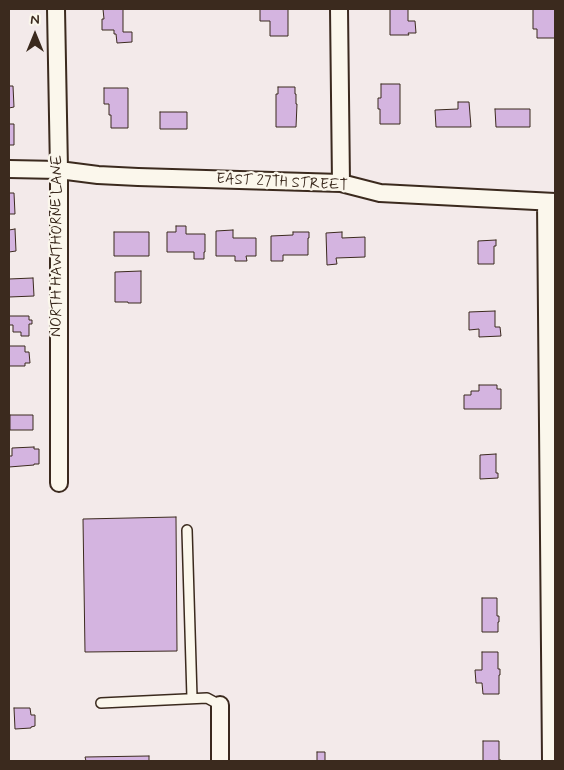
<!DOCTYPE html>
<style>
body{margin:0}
#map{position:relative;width:564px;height:770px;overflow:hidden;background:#f3eaea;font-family:Mynerve,sans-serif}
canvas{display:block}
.frame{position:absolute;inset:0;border:10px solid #3b2a1e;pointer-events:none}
.north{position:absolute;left:10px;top:10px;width:50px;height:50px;-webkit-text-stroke:4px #fbf7ec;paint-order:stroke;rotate:0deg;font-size:14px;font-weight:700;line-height:20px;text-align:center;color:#3b2a1e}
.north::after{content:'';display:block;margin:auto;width:18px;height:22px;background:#3b2a1e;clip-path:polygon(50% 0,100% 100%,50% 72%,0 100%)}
</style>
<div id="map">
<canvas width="564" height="770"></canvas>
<div class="frame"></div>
<div class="north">N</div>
</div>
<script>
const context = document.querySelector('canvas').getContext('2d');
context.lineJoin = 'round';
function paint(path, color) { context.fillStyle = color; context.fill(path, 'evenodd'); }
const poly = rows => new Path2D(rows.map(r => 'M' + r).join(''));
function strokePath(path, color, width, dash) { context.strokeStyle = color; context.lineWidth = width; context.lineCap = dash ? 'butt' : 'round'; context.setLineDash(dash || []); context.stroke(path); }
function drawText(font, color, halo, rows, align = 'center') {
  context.font = font + ' Mynerve,sans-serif'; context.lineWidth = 4.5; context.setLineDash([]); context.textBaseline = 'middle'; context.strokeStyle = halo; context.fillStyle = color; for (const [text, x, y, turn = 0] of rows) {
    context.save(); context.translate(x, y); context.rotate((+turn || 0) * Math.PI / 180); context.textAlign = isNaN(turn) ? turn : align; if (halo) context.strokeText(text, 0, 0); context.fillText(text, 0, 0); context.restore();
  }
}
const building = poly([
 [103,9,123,9,123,32,132,32,132,42,117,43,116,34,114,34,114,30,102,30,102,19,104,19,103,9],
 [260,9,288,9,288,36,270,36,270,21,260,21,260,9],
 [390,9,408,9,408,21,415,21,416,33,408,33,409,35,390,35,390,9],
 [533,9,555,9,555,38,537,38,537,29,533,29,533,9],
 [381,84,400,84,400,124,380,124,380,109,378,109,378,98,381,98,381,84],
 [9,86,13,86,14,107,9,108,9,86],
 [278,87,295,87,295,94,296,94,296,104,297,104,296,127,276,127,276,94,278,94,278,87],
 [104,88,128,88,128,128,111,128,111,115,109,115,109,104,104,104,104,88],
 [458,102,469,102,471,127,436,127,435,110,458,109,458,102],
 [495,109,530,109,530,127,496,127,495,109],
 [160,112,187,112,187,129,160,129,160,112],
 [9,124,14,124,14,145,9,145,9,124],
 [9,193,14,193,15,214,9,214,9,193],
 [176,226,186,226,186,234,205,234,205,252,204,252,204,259,194,259,194,252,167,252,167,232,176,232,176,226],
 [15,229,16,251,9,252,9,230,15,229],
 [233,230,233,238,256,238,256,256,246,256,247,261,235,261,235,256,216,256,216,231,233,230],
 [114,232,149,232,149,256,114,256,114,232],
 [293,232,309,232,309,238,308,238,308,255,283,255,283,261,271,261,271,236,293,235,293,232],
 [342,232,342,238,365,237,365,257,336,258,337,264,327,265,326,233,342,232],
 [496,240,496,246,494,246,494,264,478,264,478,241,496,240],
 [141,271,141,303,128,303,128,302,115,302,115,272,141,271],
 [33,278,34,296,9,297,9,279,33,278],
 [495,311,495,327,500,327,501,336,479,337,479,329,469,330,469,312,495,311],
 [9,316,29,316,29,320,32,320,32,324,29,324,29,336,21,336,21,332,13,332,13,325,9,325,9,316],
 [9,346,25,346,25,352,29,352,30,363,25,363,25,366,9,366,9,346],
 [479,385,497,385,497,389,501,389,501,409,464,409,464,395,471,395,471,391,479,391,479,385],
 [10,415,33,415,33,430,10,430,10,415],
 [34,447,34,449,39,449,39,464,34,464,34,465,9,467,9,456,12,456,12,448,34,447],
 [496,454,496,473,498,473,498,478,480,479,480,455,496,454],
 [176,517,177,651,85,652,83,519,176,517],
 [482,598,497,598,497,616,499,616,499,622,498,622,498,632,482,632,482,598],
 [482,652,498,652,498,669,500,669,500,675,499,675,499,694,483,694,482,683,476,683,475,670,482,670,482,652],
 [14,708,30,708,31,715,35,715,35,726,31,727,31,728,15,729,14,708],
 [483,741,499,741,499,760,501,760,501,761,483,761,483,741],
 [317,752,325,752,325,761,317,761,317,752],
 [149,756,149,761,86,761,85,757,149,756]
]);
const service = poly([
 [187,530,192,698],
 [101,703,207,698,220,705]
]);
const minor = poly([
 [56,9,59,170,59,483],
 [339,9,341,183],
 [9,169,59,170,98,175,138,177,341,183,380,193,555,202],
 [546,202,551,761],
 [220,705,220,761]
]);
const streetNames = [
 ["EAST 27TH STREET",282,183,3],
 ["NORTH HAWTHORNE LANE",58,246,-90]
];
paint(building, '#d4b4e0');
strokePath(building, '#3b2a1e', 1);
strokePath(service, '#3b2a1e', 12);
strokePath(minor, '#3b2a1e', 20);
strokePath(service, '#fbf7ec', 9);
strokePath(minor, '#fbf7ec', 16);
drawText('15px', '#3b2a1e', '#fbf7ec', streetNames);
</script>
